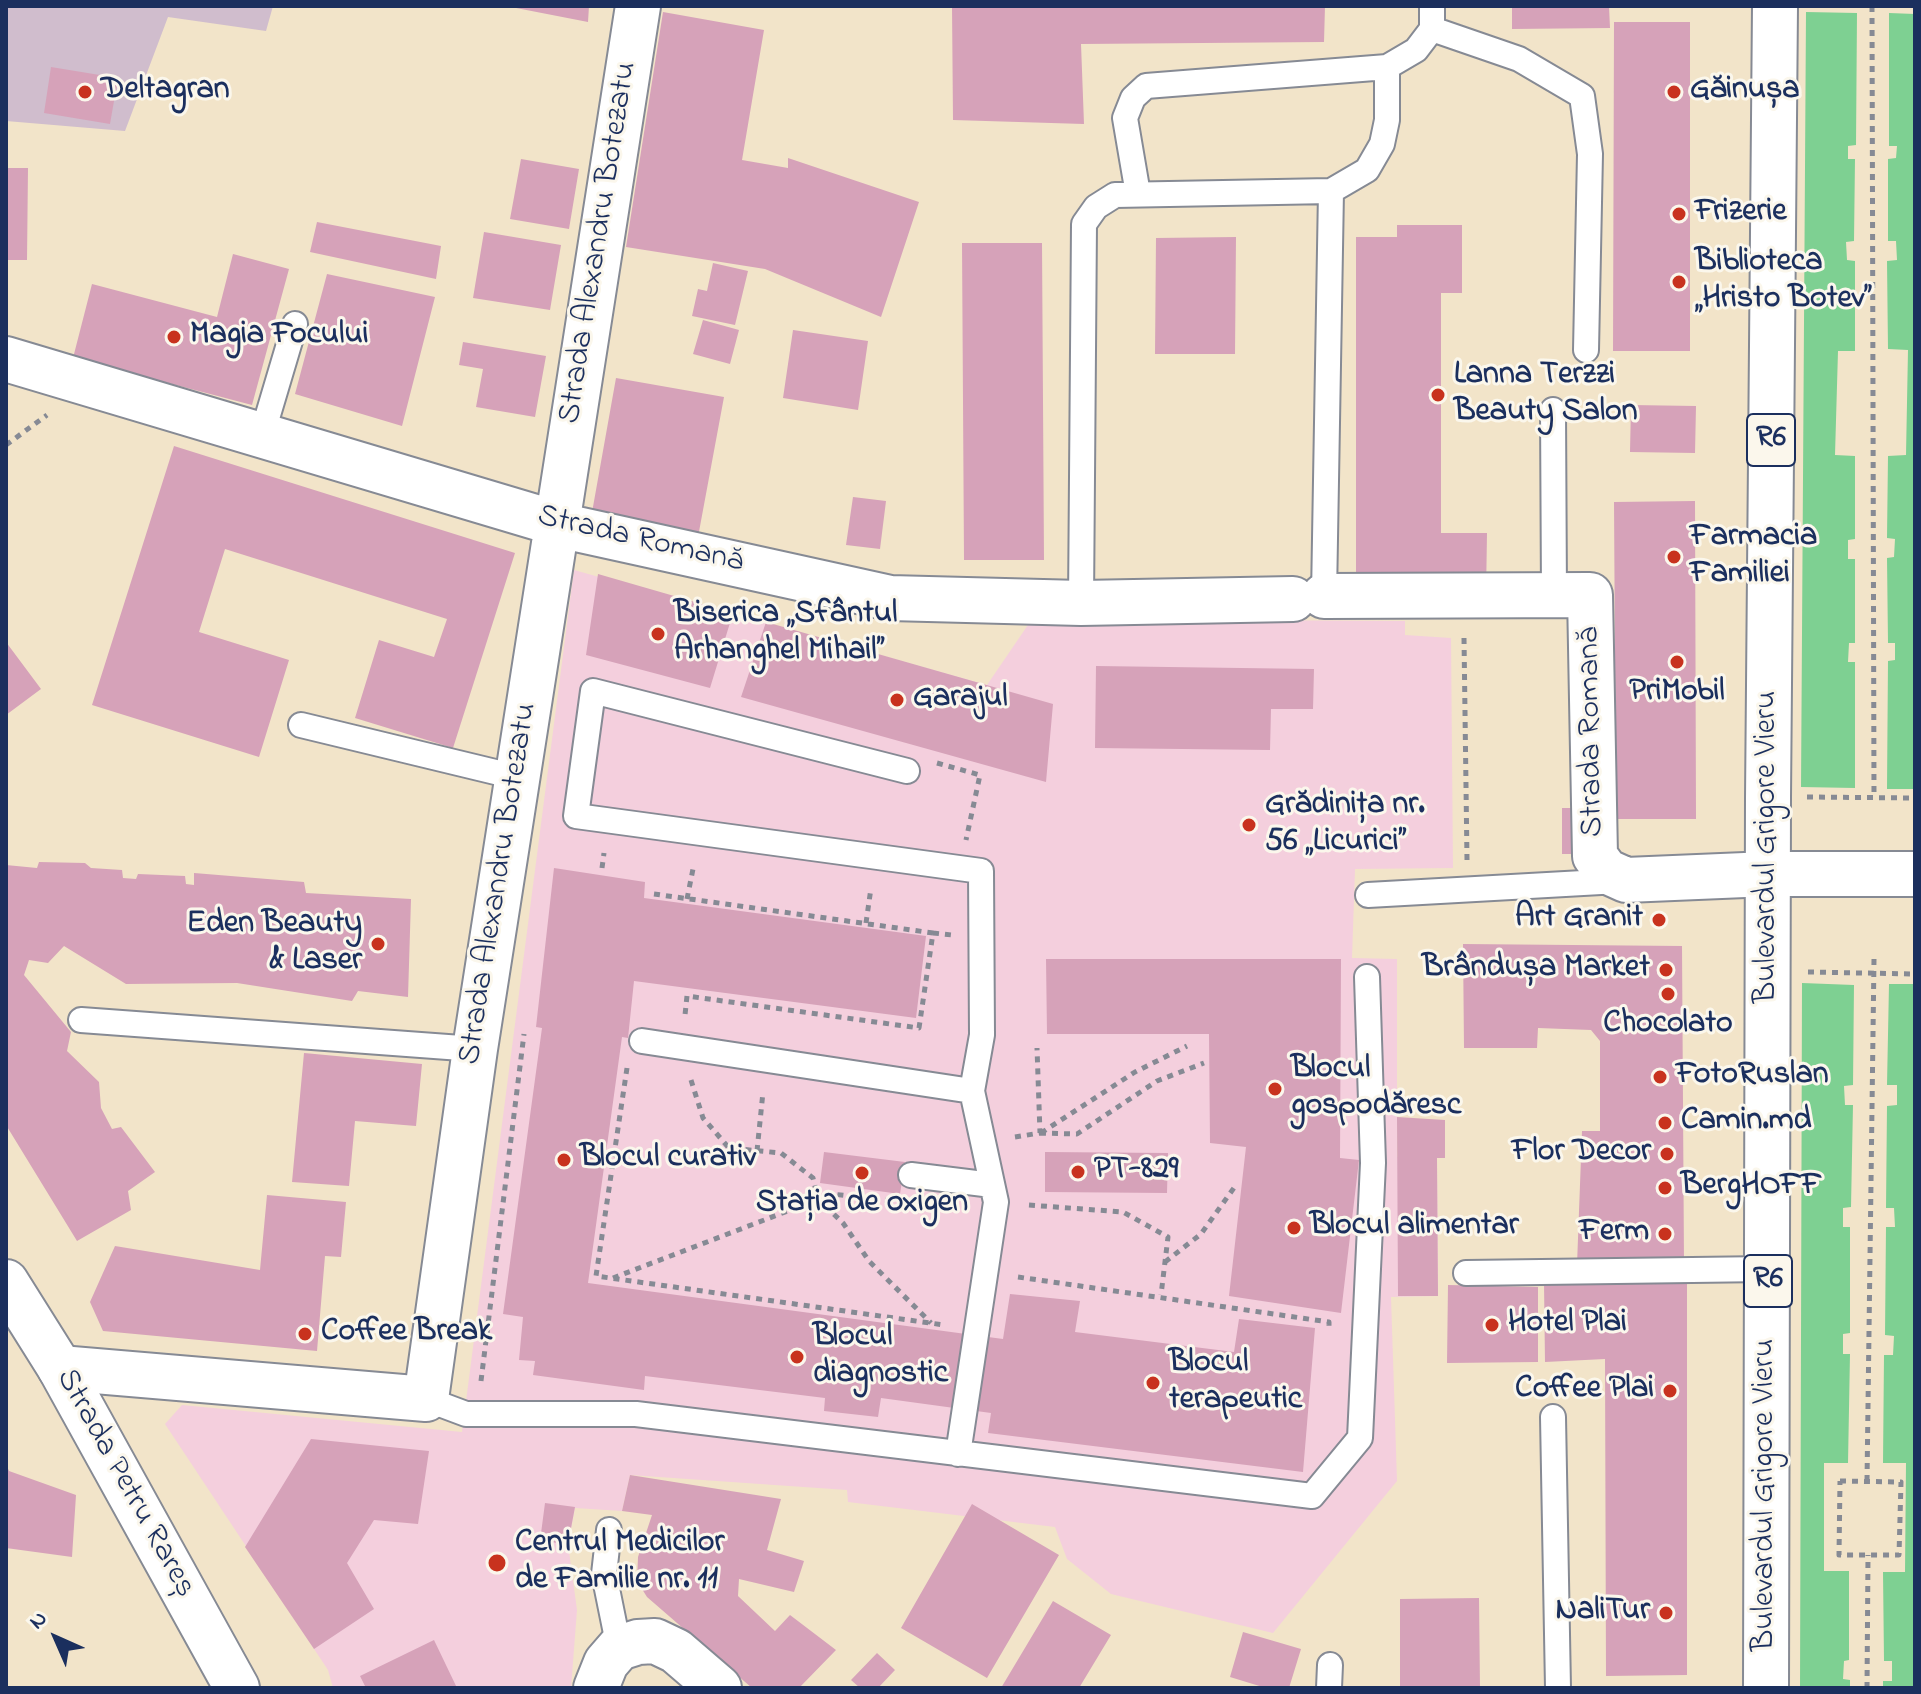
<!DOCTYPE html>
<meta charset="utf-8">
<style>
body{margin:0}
#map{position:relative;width:1921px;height:1694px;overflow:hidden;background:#f2e4c9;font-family:"Indie Flower",sans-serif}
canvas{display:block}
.frame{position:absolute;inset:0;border:8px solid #1b2f5e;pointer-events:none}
.north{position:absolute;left:16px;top:1598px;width:80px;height:80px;-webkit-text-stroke:6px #fbf7ec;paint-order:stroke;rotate:315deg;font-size:22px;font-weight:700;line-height:32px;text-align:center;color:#1b2f5e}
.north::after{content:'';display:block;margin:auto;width:28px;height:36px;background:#1b2f5e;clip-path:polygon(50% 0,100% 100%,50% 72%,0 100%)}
</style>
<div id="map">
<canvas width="1921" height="1694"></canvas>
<div class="frame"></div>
<div class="north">N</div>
</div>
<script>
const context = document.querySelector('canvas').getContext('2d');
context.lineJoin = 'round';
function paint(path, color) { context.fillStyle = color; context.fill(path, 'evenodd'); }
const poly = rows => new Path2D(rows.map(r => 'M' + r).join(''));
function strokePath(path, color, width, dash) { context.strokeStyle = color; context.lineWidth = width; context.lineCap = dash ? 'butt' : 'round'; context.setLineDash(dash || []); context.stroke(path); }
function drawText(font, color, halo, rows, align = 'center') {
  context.font = font + ' "Indie Flower",sans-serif'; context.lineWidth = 6; context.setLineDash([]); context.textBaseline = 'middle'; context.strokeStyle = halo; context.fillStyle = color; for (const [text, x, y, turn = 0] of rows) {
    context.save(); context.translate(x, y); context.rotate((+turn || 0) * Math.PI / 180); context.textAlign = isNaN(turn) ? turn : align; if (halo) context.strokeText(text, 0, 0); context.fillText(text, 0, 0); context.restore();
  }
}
const built = poly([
 [574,570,987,685,1032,619,1405,621,1405,635,1451,638,1453,868,1355,869,1352,958,1397,959,1397,1157,1437,1158,1438,1296,1391,1297,1397,1481,1273,1633,1111,1594,1067,1559,1055,1527,848,1502,847,1490,630,1475,622,1511,575,1508,568,1544,577,1610,571,1688,333,1688,328,1670,165,1424,182,1405,462,1432]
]);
const industrial = poly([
 [6,6,273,6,266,31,168,17,125,131,6,121]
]);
const green = poly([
 [1806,12,1857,13,1856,145,1848,146,1848,159,1855,159,1854,241,1846,242,1847,260,1855,261,1855,351,1838,351,1835,455,1855,456,1855,539,1848,540,1848,559,1855,559,1855,643,1849,643,1848,662,1855,662,1855,788,1801,787],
 [1889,13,1915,14,1915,789,1887,789,1888,661,1895,660,1895,643,1888,643,1887,558,1894,557,1895,539,1887,538,1888,456,1906,455,1908,350,1888,349,1887,261,1897,260,1896,241,1888,241,1888,159,1896,158,1897,146,1889,146],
 [1802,983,1854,985,1853,1085,1844,1086,1845,1105,1853,1105,1851,1207,1843,1208,1843,1227,1850,1227,1850,1333,1843,1334,1843,1354,1850,1354,1848,1463,1824,1463,1824,1571,1849,1571,1849,1660,1844,1661,1843,1679,1850,1680,1850,1688,1800,1688],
 [1889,984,1915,984,1915,1688,1883,1688,1883,1681,1892,1681,1892,1661,1884,1661,1883,1572,1905,1572,1906,1463,1883,1463,1884,1355,1893,1355,1894,1336,1885,1335,1886,1227,1895,1227,1894,1208,1886,1208,1887,1106,1897,1105,1897,1085,1887,1085]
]);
const building = poly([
 [511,6,589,6,588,22,511,7],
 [952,6,1325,6,1324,42,1081,44,1084,124,953,120],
 [1512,6,1609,6,1610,28,1512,29],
 [663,12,764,30,742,160,788,168,788,158,919,202,881,317,765,269,626,247],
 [1614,22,1690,22,1690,351,1613,351],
 [51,67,118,78,110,124,44,113],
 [521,159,579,169,569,229,510,219],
 [6,168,28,168,27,260,6,260],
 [317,222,441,246,436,279,310,252],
 [1397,225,1462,225,1462,293,1441,293,1441,533,1487,533,1486,596,1428,596,1428,572,1356,572,1356,237,1397,237],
 [484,232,561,245,550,310,473,298],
 [1236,237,1235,354,1155,354,1156,238],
 [962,243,1042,243,1044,560,964,560],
 [233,254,289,269,252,405,73,358,92,284,217,317],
 [713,263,748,271,735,325,692,316,698,289,707,291],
 [327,274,435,297,402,426,295,394],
 [703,320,739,330,730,364,693,354],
 [793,330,868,341,858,410,783,398],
 [463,342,546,356,535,417,476,407,483,369,459,365],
 [616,378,724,397,698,537,591,518],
 [1631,405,1696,406,1695,453,1630,452],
 [174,446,515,553,453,748,355,718,379,640,434,657,447,619,225,549,199,632,289,660,259,757,92,705],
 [853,497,886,501,880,549,846,545],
 [1695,501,1696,819,1616,819,1614,502],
 [598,574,733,613,710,688,586,655],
 [766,622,1053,704,1046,782,741,697],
 [6,642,41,689,6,715],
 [1096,666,1314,669,1313,709,1271,709,1270,750,1095,748],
 [1562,808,1585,808,1584,854,1562,854],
 [39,862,85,863,91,868,122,870,123,878,136,879,138,874,185,876,186,884,194,885,194,873,304,882,306,893,411,899,408,997,358,991,352,1001,237,983,126,984,64,946,48,963,29,960,24,975,71,1032,67,1051,99,1082,101,1108,112,1129,121,1127,155,1172,128,1191,131,1210,77,1241,6,1125,6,865,37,868],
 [554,868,645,882,644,898,926,936,916,1018,634,981,628,1038,622,1037,588,1283,1003,1339,1010,1294,1080,1301,1075,1332,1234,1352,1239,1319,1315,1328,1303,1472,988,1433,991,1413,881,1398,878,1417,824,1411,825,1398,645,1376,644,1390,533,1375,535,1361,519,1360,523,1317,503,1314,542,1028,536,1027],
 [1463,944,1682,946,1684,1263,1577,1265,1582,1131,1600,1131,1600,1041,1591,1030,1538,1028,1537,1048,1464,1048],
 [1046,959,1341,959,1340,1158,1359,1160,1341,1313,1229,1296,1246,1147,1210,1143,1209,1034,1047,1034],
 [304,1053,422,1064,416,1126,355,1121,349,1186,292,1182],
 [1397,1117,1445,1120,1445,1158,1437,1158,1438,1296,1398,1296],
 [824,1152,905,1162,900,1194,820,1183],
 [1045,1152,1168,1153,1167,1193,1045,1192],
 [267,1195,346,1202,341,1257,325,1256,317,1351,103,1331,90,1302,115,1246,260,1270],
 [1594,1279,1687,1281,1687,1675,1606,1676,1605,1359,1545,1362,1544,1283,1587,1284],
 [1448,1285,1538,1287,1538,1362,1447,1363],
 [311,1439,429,1451,418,1524,374,1520,347,1563,374,1609,314,1649,245,1547],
 [6,1464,9,1471,76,1495,72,1557,6,1548],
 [630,1475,781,1499,767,1550,804,1561,794,1592,739,1579,738,1596,775,1631,790,1615,836,1650,799,1688,752,1688,647,1597,637,1581,638,1557,652,1515,622,1511],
 [545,1503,575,1507,568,1544,540,1541],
 [972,1504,1059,1555,987,1678,901,1628],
 [1479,1598,1480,1688,1400,1688,1400,1599],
 [1053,1601,1111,1635,1079,1688,1001,1688],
 [1243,1632,1301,1649,1289,1688,1266,1688,1230,1677],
 [434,1640,457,1688,366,1688,360,1676],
 [877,1653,895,1670,878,1688,860,1688,851,1680]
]);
const path = poly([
 [1872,6,1874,798],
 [6,445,47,415],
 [1464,638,1467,860],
 [937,763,980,775,966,840],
 [1807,797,1915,798],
 [602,868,604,853],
 [654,894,933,933,919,1028,687,996,685,1015],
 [687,899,694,864],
 [866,923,871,888],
 [933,933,952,935],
 [1808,972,1915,974],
 [627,1068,596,1276,944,1325],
 [691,1080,703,1118,729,1148,781,1153,813,1178,818,1199,843,1223,869,1261,931,1323],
 [1040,1133,1077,1134,1157,1081,1204,1063],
 [1041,1133,1135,1072,1187,1046],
 [1015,1137,1040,1133,1037,1048],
 [757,1151,763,1092],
 [1029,1205,1123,1212,1168,1237,1161,1295],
 [1165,1262,1201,1234,1236,1185],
 [1018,1277,1329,1322,1329,1329],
 [613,1278,832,1194,891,1201],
 [481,1381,524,1034],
 [1840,1481,1901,1482,1899,1555,1839,1555,1840,1481],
 [1867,1481,1874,959],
 [1867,1688,1868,1555]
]);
const lane = poly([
 [1432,29,1519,59,1582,96,1590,154,1586,350],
 [1138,194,1125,118,1133,98,1146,86,1387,67,1416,50,1432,29,1432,6],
 [1553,410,1554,596],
 [262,435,295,324],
 [1324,596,1331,191],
 [1081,603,1084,224,1096,207,1115,195,1331,191,1367,170,1382,144,1387,120,1387,67],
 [301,725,516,777],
 [907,771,593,691,576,816,981,871,982,1035,972,1091,996,1202,958,1454],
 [1368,895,1619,881],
 [81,1020,475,1049],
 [642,1041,972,1091],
 [911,1175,992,1185],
 [1466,1273,1767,1269],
 [426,1399,466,1414,636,1414,1312,1496,1360,1438,1373,1163,1367,977],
 [1553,1417,1558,1688],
 [609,1530,604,1574,619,1648],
 [1329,1688,1330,1665]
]);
const street = poly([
 [6,359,572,528,890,598,1081,603,1293,599],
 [1324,596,1590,595,1595,856,1606,871,1626,880,1769,874],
 [60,1368,426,1399,475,1049,638,6],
 [596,1688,606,1663,619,1648,638,1642,655,1641,676,1651,719,1688]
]);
const secondary = poly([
 [6,1282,60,1368,237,1688]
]);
const primary = poly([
 [1769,874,1915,874],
 [1766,1688,1768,797,1775,6]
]);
const markers = [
 [85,92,8,"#c8321e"],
 [1674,92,8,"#c8321e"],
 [1679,214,8,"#c8321e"],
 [1679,282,8,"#c8321e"],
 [174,337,8,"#c8321e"],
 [1438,395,8,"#c8321e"],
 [1674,557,8,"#c8321e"],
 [658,634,8,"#c8321e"],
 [1677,662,8,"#c8321e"],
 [897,700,8,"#c8321e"],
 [1249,825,8,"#c8321e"],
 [1659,920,8,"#c8321e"],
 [378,944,8,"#c8321e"],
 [1666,970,8,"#c8321e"],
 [1668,994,8,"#c8321e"],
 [1660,1077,8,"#c8321e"],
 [1275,1089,8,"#c8321e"],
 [1665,1123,8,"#c8321e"],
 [1667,1154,8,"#c8321e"],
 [564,1160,8,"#c8321e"],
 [1078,1172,8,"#c8321e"],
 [862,1173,8,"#c8321e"],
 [1665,1188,8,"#c8321e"],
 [1294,1228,8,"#c8321e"],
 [1665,1234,8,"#c8321e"],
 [1492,1325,8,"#c8321e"],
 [305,1334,8,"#c8321e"],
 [797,1357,8,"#c8321e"],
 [1153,1383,8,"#c8321e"],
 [1670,1391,8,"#c8321e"],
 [497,1563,10,"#c8321e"],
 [1666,1613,8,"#c8321e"]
];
const shields = [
 [1771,440,48],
 [1768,1281,48]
];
const shieldNames = [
 ["R6",1771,440],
 ["R6",1768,1281]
];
const poiNames = [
 ["Deltagran",101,92],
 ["Găinușa",1690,92],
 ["Frizerie",1695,214],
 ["Biblioteca",1695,264],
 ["„Hristo Botev”",1695,301],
 ["Magia Focului",190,337],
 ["Lanna Terzzi",1454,377],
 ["Beauty Salon",1454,414],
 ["Farmacia",1690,539],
 ["Familiei",1690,576],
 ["Biserica „Sfântul",674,616],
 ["Arhanghel Mihail”",674,653],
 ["PriMobil",1677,694,"center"],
 ["Garajul",913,700],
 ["Grădinița nr.",1265,807],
 ["56 „Licurici”",1265,844],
 ["Art Granit",1643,920,"right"],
 ["Eden Beauty",362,926,"right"],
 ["& Laser",362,963,"right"],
 ["Brândușa Market",1650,970,"right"],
 ["Chocolato",1668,1026,"center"],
 ["Blocul",1291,1071],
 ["gospodăresc",1291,1108],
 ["FotoRuslan",1676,1077],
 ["Camin.md",1681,1123],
 ["Flor Decor",1651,1154,"right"],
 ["Blocul curativ",580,1160],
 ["PT-829",1094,1172],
 ["BergHOFF",1681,1188],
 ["Stația de oxigen",862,1205,"center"],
 ["Blocul alimentar",1310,1228],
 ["Ferm",1649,1234,"right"],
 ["Hotel Plai",1508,1325],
 ["Coffee Break",321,1334],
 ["Blocul",813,1339],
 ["diagnostic",813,1376],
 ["Blocul",1169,1365],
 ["terapeutic",1169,1402],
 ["Coffee Plai",1654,1391,"right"],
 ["Centrul Medicilor",515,1545],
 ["de Familie nr. 11",515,1582],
 ["NaliTur",1650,1613,"right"]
];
const streetNames = [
 ["Strada Alexandru Botezatu",600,243,-81],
 ["Strada Romană",640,541,13],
 ["Strada Romană",1593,732,-91],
 ["Bulevardul Grigore Vieru",1769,847,-90],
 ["Strada Alexandru Botezatu",500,884,-81],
 ["Strada Petru Rareș",124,1484,61],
 ["Bulevardul Grigore Vieru",1767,1495,-90]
];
paint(built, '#f4cfdd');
paint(industrial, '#d0bdcd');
paint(green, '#7ed092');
paint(building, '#d6a2b9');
strokePath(lane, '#868a94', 28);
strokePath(street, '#868a94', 48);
strokePath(secondary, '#868a94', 48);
strokePath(primary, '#868a94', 48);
strokePath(path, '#868a94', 5, [6, 6]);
strokePath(lane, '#fff', 24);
strokePath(street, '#fff', 44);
strokePath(secondary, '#fff', 44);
strokePath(primary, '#fff', 44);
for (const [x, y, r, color] of markers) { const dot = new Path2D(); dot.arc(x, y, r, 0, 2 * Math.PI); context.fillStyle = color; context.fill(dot); strokePath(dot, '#fbf7ec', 3); }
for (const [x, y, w] of shields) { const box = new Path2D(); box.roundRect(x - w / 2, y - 26, w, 52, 6); context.fillStyle = '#fbf7ec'; context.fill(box); strokePath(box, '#1b2f5e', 2); }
drawText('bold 30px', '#1b2f5e', null, shieldNames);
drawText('bold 32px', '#1b2f5e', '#fbf7ec', poiNames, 'left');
drawText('32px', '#1b2f5e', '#fbf7ec', streetNames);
</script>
